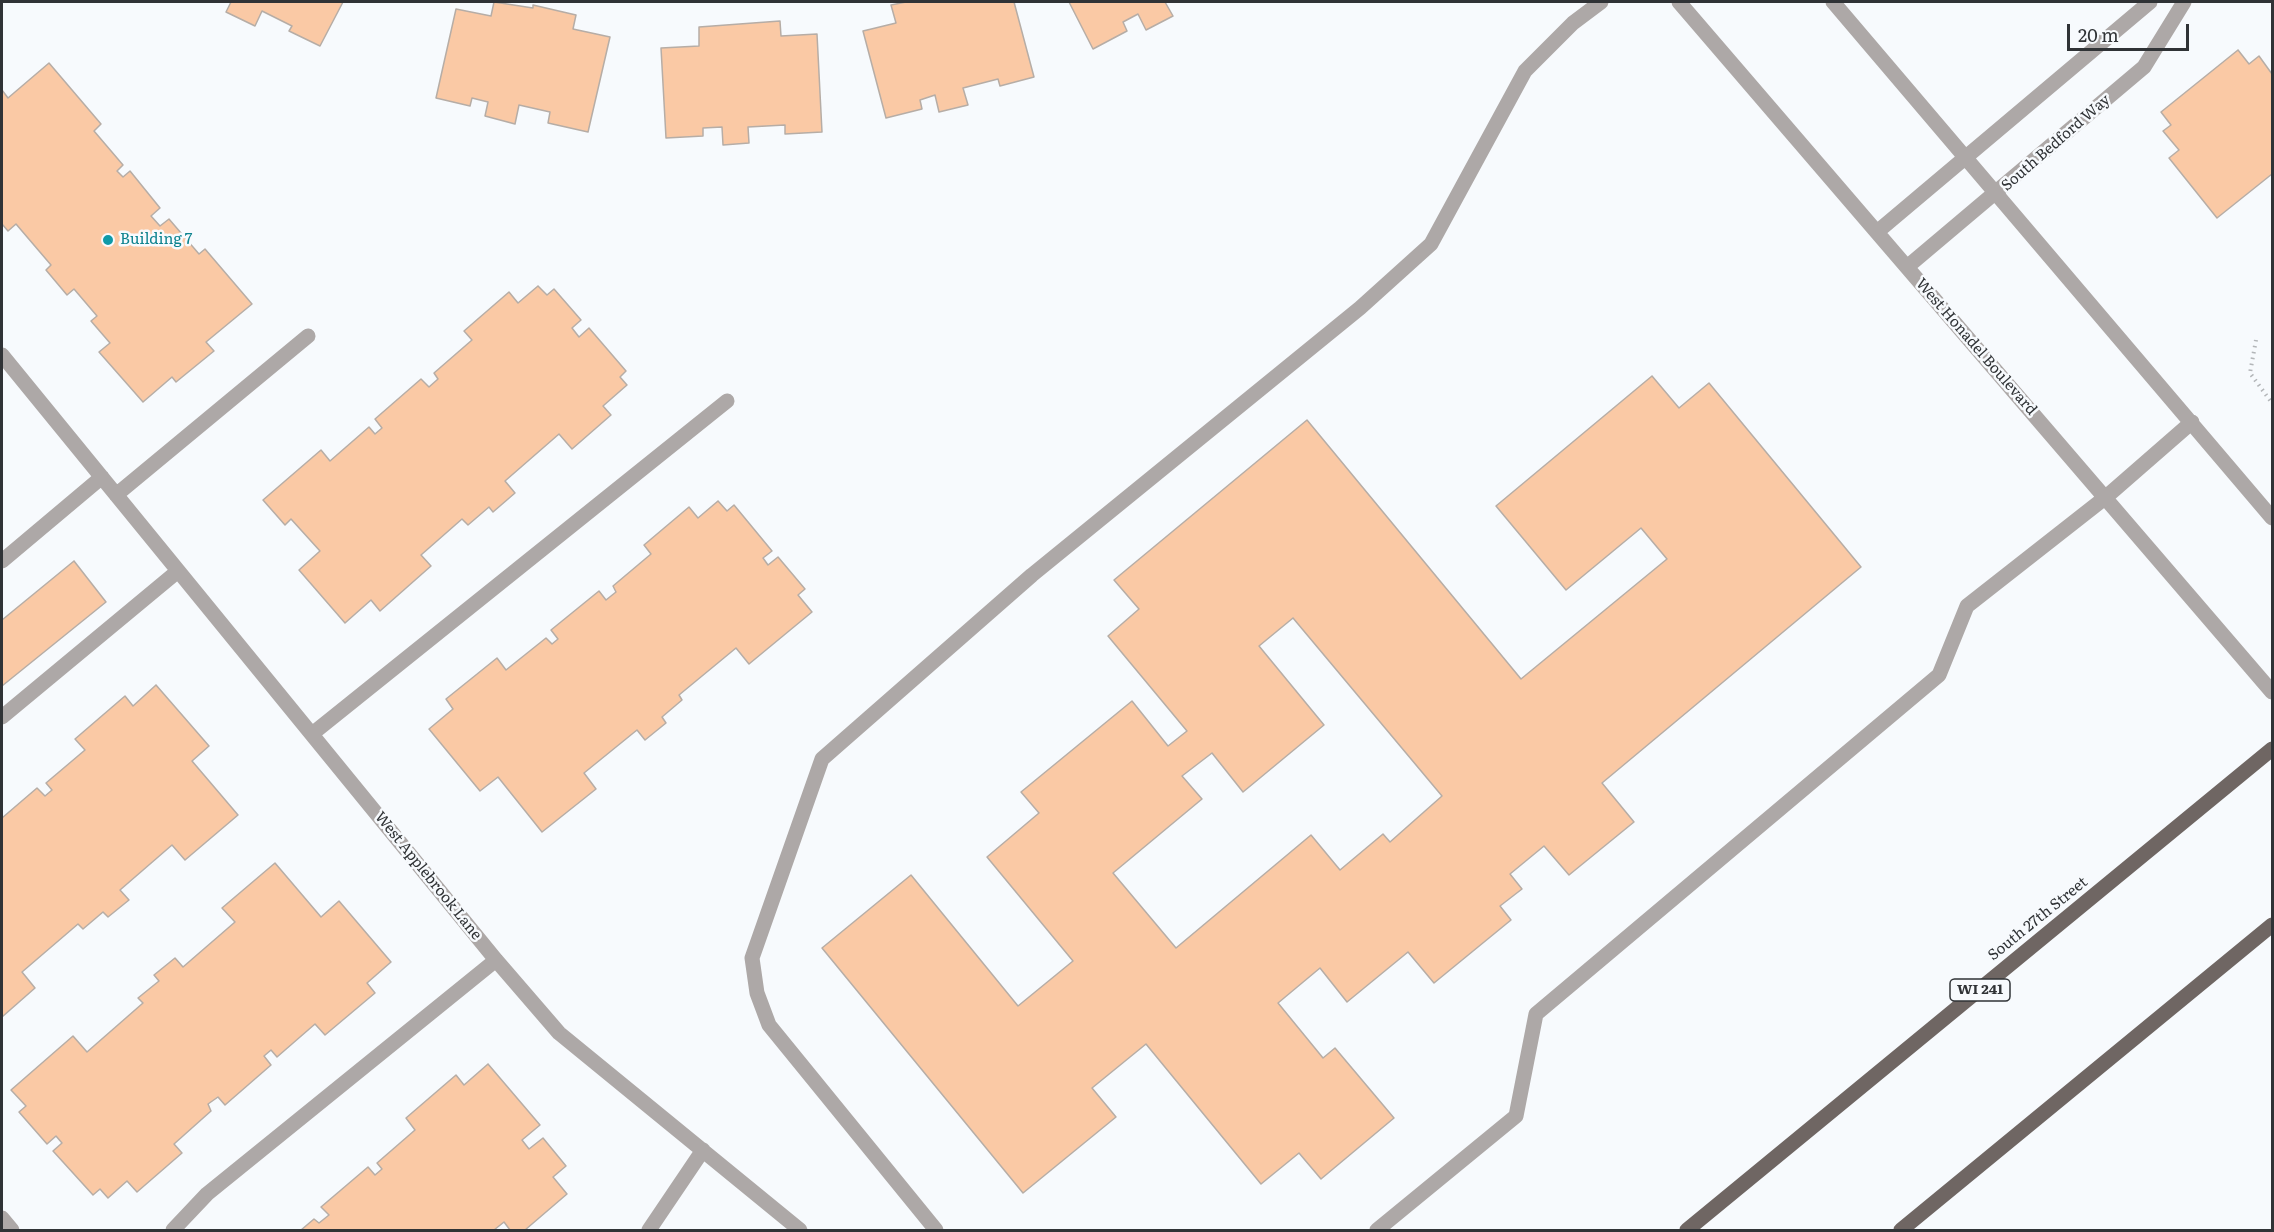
<!DOCTYPE html>
<style>
body{margin:0}
#map{position:relative;width:2274px;height:1232px;overflow:hidden;background:#f7fafd;font-family:Literata,serif}
canvas{display:block}
.frame{position:absolute;inset:0;border:3px solid #303336;pointer-events:none}
.scale{position:absolute;left:2067px;top:24px;width:122px;height:27px;box-sizing:border-box;border:3px solid #303336;border-top:0;padding-left:8px;font-size:18px;line-height:21px;white-space:nowrap;color:#303336;-webkit-text-stroke:4px #f7fafd;paint-order:stroke}
</style>
<div id="map">
<canvas width="2274" height="1232"></canvas>
<div class="frame"></div>
<div class="scale">20 m</div>
</div>
<script>
const context = document.querySelector('canvas').getContext('2d');
context.lineJoin = 'round';
function paint(path, color) { context.fillStyle = color; context.fill(path, 'evenodd'); }
const poly = rows => new Path2D(rows.map(r => 'M' + r).join(''));
function strokePath(path, color, width, dash) { context.strokeStyle = color; context.lineWidth = width; context.lineCap = dash ? 'butt' : 'round'; context.setLineDash(dash || []); context.stroke(path); }
function drawText(font, color, halo, rows, align = 'center') {
  context.font = font + ' Literata,serif'; context.lineWidth = 5; context.setLineDash([]); context.textBaseline = 'middle'; context.strokeStyle = halo; context.fillStyle = color; for (const [text, x, y, turn = 0] of rows) {
    context.save(); context.translate(x, y); context.rotate((+turn || 0) * Math.PI / 180); context.textAlign = isNaN(turn) ? turn : align; if (halo) context.strokeText(text, 0, 0); context.fillText(text, 0, 0); context.restore();
  }
}
const building = poly([
 [231,2,343,2,320,46,289,31,292,26,262,11,255,26,226,12,231,2],
 [494,2,533,8,533,5,576,15,573,29,610,37,588,132,548,123,550,112,519,105,515,124,485,116,488,102,472,98,470,106,436,98,456,9,491,16,494,2],
 [906,2,1014,2,1034,77,1000,86,998,79,963,88,968,105,939,112,935,95,920,100,922,109,886,118,863,31,896,23,891,5,906,2],
 [1069,2,1165,2,1173,16,1146,30,1138,14,1123,22,1127,31,1093,49,1069,2],
 [780,21,781,36,817,34,822,132,785,134,785,125,748,127,749,143,723,145,722,127,703,128,703,136,666,138,661,48,699,46,699,27,780,21],
 [2238,50,2249,64,2259,56,2272,74,2272,174,2217,218,2169,158,2179,150,2163,131,2171,125,2161,112,2238,50],
 [49,63,101,124,94,131,123,165,117,171,123,177,130,171,160,208,151,216,160,226,169,219,199,254,205,249,252,304,206,342,214,351,176,382,172,377,143,402,99,352,110,343,91,321,97,316,74,289,67,295,46,270,51,265,16,224,8,231,2,224,2,90,8,98,49,63],
 [538,286,547,295,554,289,581,320,572,328,579,337,589,328,626,371,620,377,627,385,603,406,611,415,572,449,559,434,505,481,515,493,493,512,489,507,468,525,462,519,421,555,431,566,380,611,371,600,345,623,299,570,320,551,291,519,285,525,263,500,321,450,330,461,369,427,375,434,382,428,375,419,421,379,429,387,438,379,434,373,472,340,464,331,509,292,518,303,538,286],
 [1652,376,1679,408,1709,383,1861,567,1602,783,1634,822,1569,875,1544,846,1510,874,1522,889,1500,906,1511,920,1434,983,1408,952,1347,1002,1320,968,1278,1003,1323,1058,1335,1048,1394,1118,1321,1179,1299,1153,1261,1184,1146,1044,1092,1088,1116,1117,1023,1193,822,948,911,875,1018,1006,1073,961,987,857,1039,813,1021,792,1132,701,1168,746,1187,731,1108,636,1139,609,1114,580,1307,420,1521,679,1667,559,1641,528,1566,590,1496,506,1652,376],
 [1293,618,1442,796,1390,842,1383,834,1340,870,1311,835,1176,948,1113,873,1202,799,1182,776,1212,753,1243,792,1324,725,1259,646,1293,618],
 [718,501,727,511,734,505,772,551,763,558,768,565,778,557,805,589,798,595,812,612,749,664,736,648,679,695,682,700,662,717,666,723,645,740,637,730,584,773,596,789,542,832,498,777,480,791,429,729,453,709,446,699,497,658,506,670,546,638,552,644,558,639,551,630,599,591,606,600,616,592,613,586,651,554,644,545,689,507,698,518,718,501],
 [74,561,106,602,2,686,2,620,74,561],
 [156,685,209,746,192,761,238,815,185,860,172,845,120,890,129,900,108,917,103,912,83,929,78,924,22,972,35,988,2,1017,2,818,37,788,45,796,52,790,46,783,85,750,75,739,125,696,133,706,156,685],
 [275,863,321,917,339,901,391,962,367,983,375,993,325,1035,315,1024,277,1057,271,1050,264,1056,271,1065,225,1105,218,1097,208,1104,211,1111,174,1144,182,1153,137,1192,127,1181,108,1198,100,1189,93,1195,53,1151,62,1143,56,1136,47,1144,19,1112,26,1106,11,1090,73,1036,87,1052,143,1003,138,998,159,981,154,975,175,958,183,967,235,922,222,908,275,863],
 [488,1064,540,1125,522,1140,529,1149,543,1138,566,1166,553,1177,567,1194,525,1230,510,1230,504,1222,494,1230,301,1230,314,1219,319,1223,329,1215,321,1207,368,1167,375,1175,382,1169,377,1163,415,1130,406,1118,456,1075,464,1085,488,1064]
]);
const path = poly([
 [2256,340,2250,373,2272,403]
]);
const minor = poly([
 [1679,2,2272,692],
 [1833,2,2272,518],
 [1877,232,2150,2],
 [1907,267,2144,67,2184,2],
 [2,355,496,960,559,1033,800,1230],
 [116,495,308,336],
 [2,561,102,477],
 [2,717,178,571],
 [312,734,727,401],
 [2,1218,12,1230],
 [173,1230,207,1194,496,960],
 [649,1230,703,1150],
 [936,1230,769,1025,757,993,752,958,822,759,1032,575,1360,308,1431,244,1525,71,1573,23,1601,2],
 [1377,1230,1516,1116,1536,1014,1939,675,1967,606,2106,497,2192,422]
]);
const major = poly([
 [1687,1230,2272,749],
 [1901,1230,2272,925]
]);
const markers = [
 [108,240,6,"#0f9aa8"]
];
const shields = [
 [1980,990,60]
];
const shieldNames = [
 ["WI 241",1980,990]
];
const streetNames = [
 ["South Bedford Way",2056,143,-41],
 ["West Honadel Boulevard",1976,347,49],
 ["West Applebrook Lane",428,876,51],
 ["South 27th Street",2038,919,-39]
];
const cultureNames = [
 ["Building 7",120,240]
];
paint(building, '#fac9a5');
strokePath(building, '#b6ada6', 1.5);
strokePath(path, '#b3b6b9', 4, [1.5, 4.5]);
strokePath(minor, '#ada8a7', 15);
strokePath(major, '#6f6663', 15);
for (const [x, y, r, color] of markers) { const dot = new Path2D(); dot.arc(x, y, r, 0, 2 * Math.PI); context.fillStyle = color; context.fill(dot); strokePath(dot, '#f7fafd', 2); }
for (const [x, y, w] of shields) { const box = new Path2D(); box.roundRect(x - w / 2, y - 11, w, 22, 4.5); context.fillStyle = '#f7fafd'; context.fill(box); strokePath(box, '#303336', 1.5); }
drawText('bold 14px', '#303336', null, shieldNames);
drawText('15px', '#303336', '#f7fafd', streetNames);
drawText('15px', '#0d838f', '#f7fafd', cultureNames, 'left');
</script>
